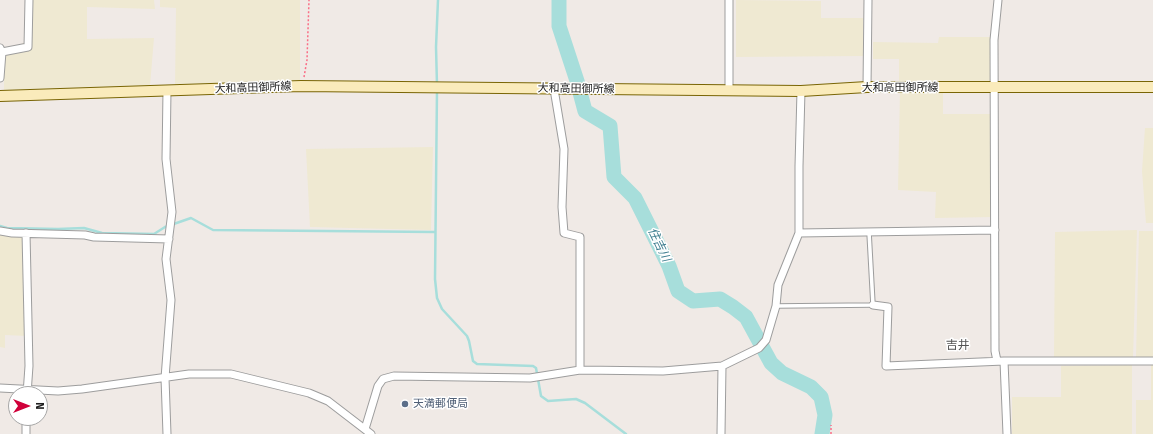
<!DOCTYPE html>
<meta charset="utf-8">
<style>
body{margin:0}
#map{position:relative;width:1153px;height:434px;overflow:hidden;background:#f0eae6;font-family:"Fira Sans",sans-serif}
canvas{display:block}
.north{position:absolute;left:8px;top:386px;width:40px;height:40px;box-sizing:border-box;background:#fff;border:1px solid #a6a6a6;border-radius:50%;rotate:90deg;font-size:11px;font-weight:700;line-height:16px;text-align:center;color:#202020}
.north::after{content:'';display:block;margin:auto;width:14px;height:18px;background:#d0003a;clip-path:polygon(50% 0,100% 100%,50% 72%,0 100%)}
</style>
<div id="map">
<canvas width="1153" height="434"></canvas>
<div class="north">N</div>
</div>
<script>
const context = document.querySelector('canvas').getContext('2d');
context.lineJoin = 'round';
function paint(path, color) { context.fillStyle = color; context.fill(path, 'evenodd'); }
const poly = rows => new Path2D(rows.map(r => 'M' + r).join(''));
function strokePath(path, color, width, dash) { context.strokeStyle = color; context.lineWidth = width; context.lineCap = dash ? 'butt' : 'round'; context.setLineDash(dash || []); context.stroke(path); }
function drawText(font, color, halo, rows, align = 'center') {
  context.font = font + ' "Fira Sans","Noto Sans JP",sans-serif'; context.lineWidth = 3; context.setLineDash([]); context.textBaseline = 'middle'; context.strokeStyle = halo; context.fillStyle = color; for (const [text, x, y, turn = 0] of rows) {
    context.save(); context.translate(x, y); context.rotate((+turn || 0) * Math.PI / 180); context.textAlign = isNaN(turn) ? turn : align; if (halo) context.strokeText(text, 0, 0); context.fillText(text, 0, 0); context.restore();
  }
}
const farmland = poly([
 [30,0,154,0,155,9,87,7,87,39,154,38,150,86,62,91,4,91,4,54,8,50,30,40],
 [160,0,300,0,300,80,298,81,175,86,176,8,160,7],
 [736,0,821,1,821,18,863,18,863,56,736,57],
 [939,37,990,37,990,83,899,83,899,59,873,59,873,42,938,43],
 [900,90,943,90,943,114,994,114,993,217,935,218,936,192,898,190],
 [1145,128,1153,128,1153,223,1146,223,1142,171],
 [433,147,431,230,310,227,306,149],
 [0,230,26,235,26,336,5,335,5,348,0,347],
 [1137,230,1133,357,1054,358,1055,232],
 [1139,231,1153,231,1153,357,1136,357],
 [1132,365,1132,434,1012,434,1012,397,1061,397,1061,366],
 [1151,365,1153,365,1153,434,1136,434,1136,400,1151,400]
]);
const stream = poly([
 [437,85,436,47,438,0],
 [437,90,435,279,437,298,442,309,467,336,469,341,473,361,477,364,533,366,536,368,541,396,548,401,576,399,585,403,626,434],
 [0,226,7,228,58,229,84,228,102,233,154,234,165,227,191,218,213,230,435,232]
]);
const river = poly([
 [559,0,559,26,577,81,585,111,610,126,614,177,635,198,669,266,678,291,693,301,720,299,733,307,746,317,771,363,782,373,811,387,821,397,825,415,822,434]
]);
const path = poly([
 [304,77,307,60,309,0],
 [831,434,831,425]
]);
const service = poly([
 [776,306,873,305,869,232]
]);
const minor = poly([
 [729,0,729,90],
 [0,48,2,52,0,78],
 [2,52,28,47,29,0],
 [867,87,868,0],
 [554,89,564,149,562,207,564,233,580,237,580,370],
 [167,91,166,159,172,212,166,259,171,300,165,378,167,434],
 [0,231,12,233,85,235,94,237,169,239],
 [26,233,29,366,27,394],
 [799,233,995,230],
 [873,305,888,307,886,366,1004,361,1153,361],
 [997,361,995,351,994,40,998,0],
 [1004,361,1007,434],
 [0,388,58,391,82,389,189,374,231,374,309,393,328,401,371,434],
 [365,429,378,386,383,379,394,376,530,378,580,370,663,371,722,366,759,348,766,340,776,306,778,285,799,233,799,166,801,91],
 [26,434,26,418],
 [721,434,722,366]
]);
const secondary = poly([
 [0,96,301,86,801,91,867,87,1153,87]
]);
const markers = [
 [405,404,4,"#5c6f8a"]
];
const streetNames = [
 ["大和高田御所線",253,88,-2],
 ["大和高田御所線",900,88],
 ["大和高田御所線",576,89,1]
];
const serviceNames = [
 ["天満郵便局",413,404]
];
const waterNames = [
 ["住吉川",659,245,64]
];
const neighbourhoodNames = [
 ["吉井",958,346]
];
paint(farmland, '#efe9d2');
strokePath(stream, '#a7dedb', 2.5);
strokePath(river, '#a7dedb', 15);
strokePath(service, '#9d9d9d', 5.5);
strokePath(minor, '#9d9d9d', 9);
strokePath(secondary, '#796505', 12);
strokePath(path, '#fa6e87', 1.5, [2, 2]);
strokePath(service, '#fff', 3.5);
strokePath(minor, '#fff', 7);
strokePath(secondary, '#faebbb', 10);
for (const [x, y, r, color] of markers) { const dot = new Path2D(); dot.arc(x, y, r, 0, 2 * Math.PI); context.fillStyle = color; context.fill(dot); strokePath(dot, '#fff', 1.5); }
drawText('11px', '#202020', '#fff', streetNames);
drawText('11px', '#4e5e75', '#fff', serviceNames, 'left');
drawText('italic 12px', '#3f7f90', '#fff', waterNames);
drawText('12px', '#535353', '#fff', neighbourhoodNames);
</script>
